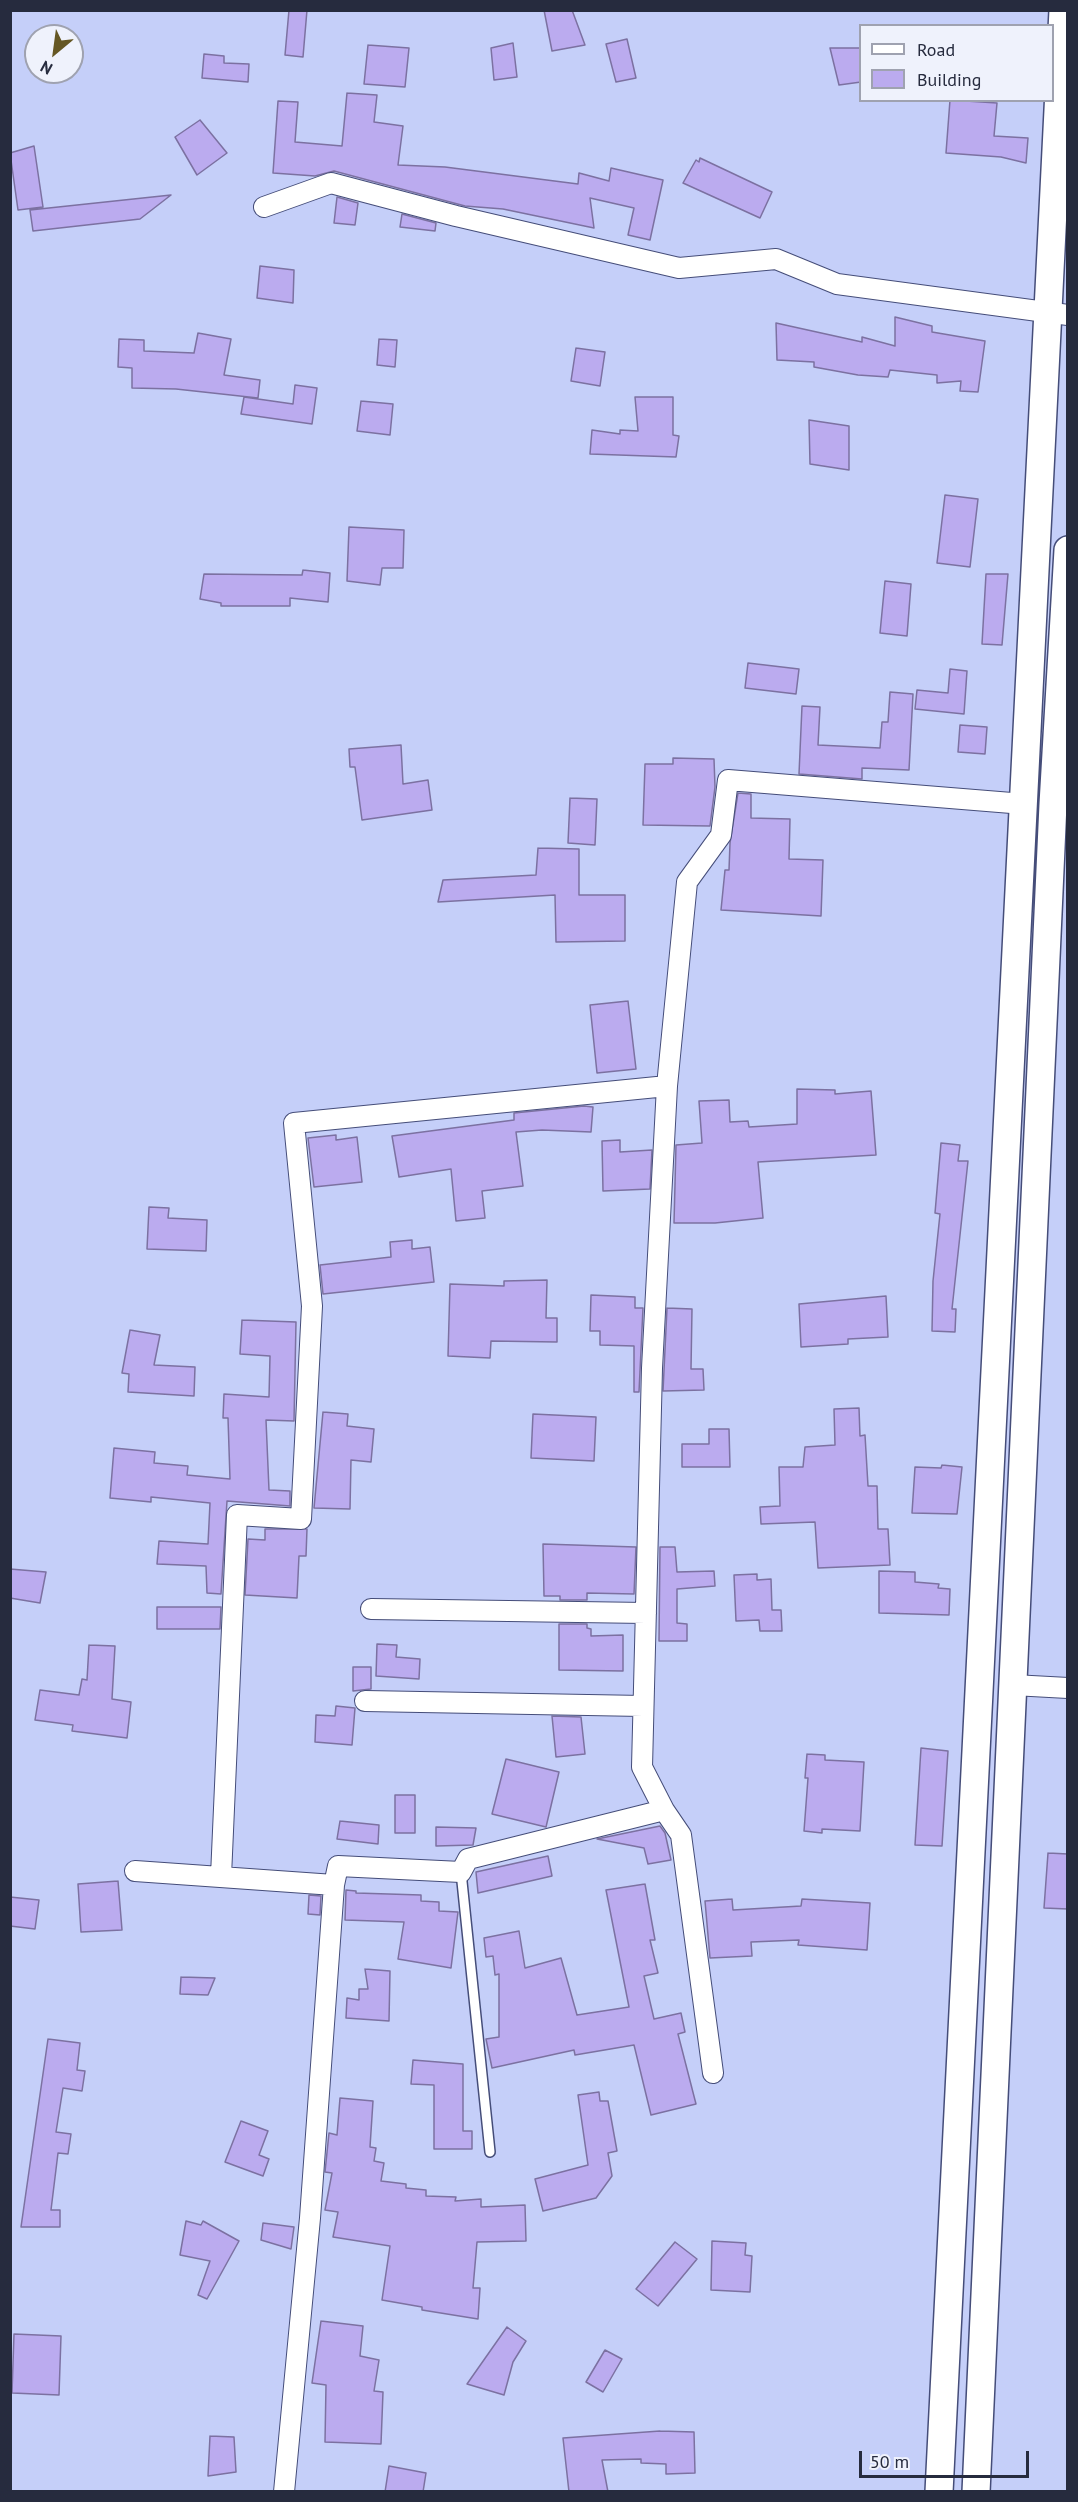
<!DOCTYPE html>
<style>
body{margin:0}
#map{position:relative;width:1078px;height:2502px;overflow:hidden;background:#c5cff9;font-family:"PT Sans",sans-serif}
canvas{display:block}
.frame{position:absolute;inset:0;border:12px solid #262b3e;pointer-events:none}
.legend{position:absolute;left:859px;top:24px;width:195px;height:78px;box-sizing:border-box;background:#eff2fc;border:2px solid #9fa2b0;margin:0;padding:8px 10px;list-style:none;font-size:18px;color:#262b3e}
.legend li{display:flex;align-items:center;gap:12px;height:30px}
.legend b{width:30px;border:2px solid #9fa2b0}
.north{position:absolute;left:24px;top:24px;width:60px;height:60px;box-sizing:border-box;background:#eff2fc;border:2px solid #9fa2b0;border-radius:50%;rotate:209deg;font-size:16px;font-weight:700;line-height:24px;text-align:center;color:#262b3e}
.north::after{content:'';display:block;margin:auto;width:21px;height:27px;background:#655724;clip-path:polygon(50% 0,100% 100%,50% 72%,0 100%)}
.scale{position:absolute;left:859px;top:2451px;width:170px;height:27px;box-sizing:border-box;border:3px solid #262b3e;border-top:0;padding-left:8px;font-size:18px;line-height:21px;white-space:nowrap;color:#262b3e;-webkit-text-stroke:4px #eff2fc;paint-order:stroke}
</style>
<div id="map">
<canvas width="1078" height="2502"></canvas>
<div class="frame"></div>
<ul class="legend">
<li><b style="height:8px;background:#fff"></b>Road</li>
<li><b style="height:16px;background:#bbabef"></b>Building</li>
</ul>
<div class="north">N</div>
<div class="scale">50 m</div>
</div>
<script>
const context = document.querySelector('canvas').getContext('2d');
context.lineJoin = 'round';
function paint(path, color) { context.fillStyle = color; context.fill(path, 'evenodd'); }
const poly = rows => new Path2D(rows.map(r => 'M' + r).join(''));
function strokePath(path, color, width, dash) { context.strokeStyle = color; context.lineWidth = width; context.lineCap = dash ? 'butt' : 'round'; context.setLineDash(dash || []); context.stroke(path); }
const building = poly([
 [289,10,307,10,303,57,285,55,289,10],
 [544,10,572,10,585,45,552,51,544,10],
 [627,39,636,78,616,82,606,44,627,39],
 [513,43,517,77,494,80,491,48,513,43],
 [368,45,409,48,405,87,364,84,368,45],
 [830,48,861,48,861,82,839,85,830,48],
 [204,54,224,56,224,63,249,64,248,82,202,78,204,54],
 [347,93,377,95,374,122,403,126,398,165,445,167,578,184,579,173,609,181,611,168,663,180,650,240,628,235,634,208,590,198,594,228,503,209,465,206,334,171,315,176,273,173,278,101,298,102,295,142,342,146,347,93],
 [950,100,997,103,994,136,1028,138,1026,163,1001,157,946,153,950,100],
 [200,120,227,153,197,175,175,137,200,120],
 [34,146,43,207,18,210,10,153,34,146],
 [700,158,772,192,760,218,683,183,696,160,699,162,700,158],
 [171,195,140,219,33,231,30,210,171,195],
 [337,197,358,203,355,225,334,223,337,197],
 [402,214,436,223,435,231,400,227,402,214],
 [260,266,294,270,293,303,257,298,260,266],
 [895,317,932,326,932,332,985,341,978,392,960,391,961,381,937,383,937,375,890,370,888,377,858,375,814,367,814,362,777,360,776,323,862,342,862,337,895,346,895,317],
 [198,333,231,339,224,375,260,380,258,398,176,389,132,388,132,368,118,367,119,339,144,340,144,351,194,353,198,333],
 [379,339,397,340,395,367,377,365,379,339],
 [576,348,605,352,600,386,571,381,576,348],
 [295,385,317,388,312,424,241,414,244,397,293,404,295,385],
 [635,397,673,397,673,435,679,436,676,457,590,454,592,430,620,434,620,430,638,431,635,397],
 [361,401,393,404,390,435,357,431,361,401],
 [809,420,849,426,849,470,810,464,809,420],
 [945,495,978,499,970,567,937,563,945,495],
 [349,527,404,530,403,568,382,568,380,585,347,581,349,527],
 [303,570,330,573,328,602,290,598,290,606,221,606,221,603,200,599,204,574,302,575,303,570],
 [986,574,1008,574,1002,645,982,644,986,574],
 [885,581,911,584,907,636,880,633,885,581],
 [748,663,799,669,796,694,745,688,748,663],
 [950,669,967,671,964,714,915,709,917,690,948,693,950,669],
 [890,692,913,694,909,770,862,768,862,779,799,774,802,706,820,707,818,745,880,748,882,722,888,722,890,692],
 [960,725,987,727,985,754,958,752,960,725],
 [401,745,403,784,428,780,432,810,362,820,355,767,350,767,349,749,401,745],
 [673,758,714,759,715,787,710,826,643,825,645,764,673,764,673,758],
 [738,793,751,794,751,818,790,819,789,859,823,860,821,916,721,910,725,870,729,870,730,843,738,793],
 [570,798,597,799,595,845,568,843,570,798],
 [538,848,579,849,579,895,625,895,625,941,556,942,555,895,438,902,443,880,536,875,538,848],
 [628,1001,636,1069,597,1073,590,1005,628,1001],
 [797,1089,835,1090,835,1094,871,1091,876,1155,758,1162,763,1218,715,1223,674,1223,676,1145,702,1143,699,1101,729,1100,730,1122,748,1121,749,1127,797,1124,797,1089],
 [584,1106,593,1107,591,1132,542,1130,516,1132,523,1186,482,1191,485,1218,456,1221,451,1169,399,1177,392,1136,514,1120,514,1113,584,1106],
 [336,1135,336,1140,357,1137,362,1182,314,1187,308,1138,336,1135],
 [620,1140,620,1152,652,1150,650,1189,603,1191,602,1141,620,1140],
 [941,1143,960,1145,958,1161,968,1161,952,1309,956,1309,955,1332,932,1331,933,1281,940,1214,935,1213,941,1143],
 [149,1207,169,1208,168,1218,207,1220,206,1251,147,1249,149,1207],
 [412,1240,412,1249,430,1247,434,1282,323,1294,320,1265,391,1257,390,1242,412,1240],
 [547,1280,546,1318,557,1318,557,1342,491,1341,490,1358,448,1356,450,1284,504,1286,504,1281,547,1280],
 [591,1295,635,1297,635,1308,643,1308,639,1392,634,1392,634,1346,600,1345,600,1331,590,1331,591,1295],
 [886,1296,888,1337,848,1339,848,1344,801,1347,799,1304,886,1296],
 [667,1308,692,1309,691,1369,703,1369,704,1390,663,1391,667,1308],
 [242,1320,296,1322,294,1421,266,1420,269,1490,290,1491,290,1506,227,1501,221,1594,207,1593,206,1566,157,1564,159,1541,208,1544,210,1503,151,1497,151,1502,110,1498,114,1448,155,1452,154,1463,188,1466,187,1475,230,1479,228,1418,223,1418,224,1394,269,1397,270,1356,240,1354,242,1320],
 [130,1330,160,1335,154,1365,195,1367,194,1396,128,1392,129,1374,122,1373,130,1330],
 [859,1408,860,1436,865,1435,868,1486,877,1486,878,1529,888,1529,890,1565,818,1568,815,1522,761,1524,760,1507,780,1506,779,1467,803,1467,805,1447,835,1445,834,1409,859,1408],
 [323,1412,348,1414,347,1426,374,1429,371,1462,351,1460,350,1509,314,1508,323,1412],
 [533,1414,596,1417,594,1461,531,1458,533,1414],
 [709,1429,729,1429,730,1467,682,1467,682,1444,709,1444,709,1429],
 [942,1465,962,1467,957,1514,912,1513,915,1467,941,1468,942,1465],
 [265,1529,307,1529,306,1556,299,1556,297,1598,245,1595,248,1539,265,1540,265,1529],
 [543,1544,636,1547,634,1594,587,1593,587,1600,560,1600,560,1596,544,1596,543,1544],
 [660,1547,675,1547,677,1572,714,1571,715,1586,677,1589,677,1623,687,1624,687,1641,659,1641,660,1547],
 [10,1569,46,1572,40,1603,10,1598,10,1569],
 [879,1571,915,1572,915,1582,939,1584,938,1588,950,1589,949,1615,879,1613,879,1571],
 [757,1574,757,1580,771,1579,772,1610,781,1610,782,1631,760,1631,759,1620,736,1621,734,1575,757,1574],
 [157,1607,221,1607,220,1629,157,1629,157,1607],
 [559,1624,587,1624,587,1628,591,1629,591,1636,623,1635,623,1671,559,1670,559,1624],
 [377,1644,397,1645,396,1657,420,1659,419,1679,376,1676,377,1644],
 [89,1645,115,1646,112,1699,131,1702,127,1738,72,1731,73,1725,35,1720,40,1690,79,1695,82,1679,87,1680,89,1645],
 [353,1667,371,1667,371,1689,353,1691,353,1667],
 [336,1706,355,1708,352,1745,315,1742,316,1715,335,1716,336,1706],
 [552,1716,581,1717,585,1754,556,1757,552,1716],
 [921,1748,948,1751,942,1846,915,1845,921,1748],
 [807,1754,825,1755,825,1760,864,1762,860,1831,822,1829,822,1833,804,1831,808,1778,805,1778,807,1754],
 [506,1759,559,1772,546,1827,492,1814,506,1759],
 [395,1795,415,1795,415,1833,395,1833,395,1795],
 [340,1821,379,1825,378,1844,337,1839,340,1821],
 [660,1826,665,1833,671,1860,648,1864,644,1848,597,1839,660,1826],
 [436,1827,476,1828,473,1845,436,1846,436,1827],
 [1048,1853,1068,1854,1068,1909,1044,1908,1048,1853],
 [548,1856,552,1876,478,1893,476,1872,548,1856],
 [118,1881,122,1930,81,1932,78,1884,118,1881],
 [645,1884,655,1940,650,1940,658,1973,644,1976,654,2019,681,2013,685,2032,678,2034,696,2104,651,2115,634,2045,575,2055,574,2050,492,2068,486,2039,499,2037,499,1974,495,1975,493,1956,486,1957,484,1938,519,1931,525,1968,561,1958,577,2015,629,2007,606,1890,645,1884],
 [346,1890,356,1891,356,1893,421,1895,421,1901,439,1902,439,1911,458,1912,451,1968,398,1959,404,1922,345,1920,346,1890],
 [309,1895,321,1896,320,1915,308,1914,309,1895],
 [10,1897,39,1900,35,1929,10,1926,10,1897],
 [732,1899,733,1910,801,1906,802,1899,870,1903,867,1950,798,1945,799,1940,751,1942,752,1956,710,1958,705,1901,732,1899],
 [365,1969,390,1971,389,2021,346,2018,347,1998,359,2000,359,1989,368,1989,365,1969],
 [181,1977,215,1978,208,1995,180,1994,181,1977],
 [48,2039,80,2043,77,2070,85,2071,82,2091,63,2088,56,2132,71,2134,68,2154,58,2153,51,2210,60,2210,60,2227,21,2227,48,2039],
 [413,2060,463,2064,463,2131,472,2131,472,2149,434,2149,434,2085,411,2084,413,2060],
 [599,2092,600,2101,608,2101,617,2151,608,2153,612,2176,596,2198,543,2211,535,2179,588,2165,578,2095,599,2092],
 [340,2098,373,2101,370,2147,376,2148,374,2161,384,2163,381,2181,406,2184,406,2188,426,2190,426,2196,456,2197,455,2201,481,2199,481,2207,525,2205,526,2241,477,2242,473,2288,480,2288,478,2319,422,2310,422,2307,382,2300,390,2246,333,2237,338,2212,325,2210,332,2173,325,2172,329,2133,337,2135,340,2098],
 [241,2121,268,2131,259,2155,269,2159,263,2176,225,2162,241,2121],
 [186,2221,201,2225,203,2221,239,2241,207,2299,198,2295,210,2261,180,2255,186,2221],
 [263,2223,294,2227,291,2249,261,2240,263,2223],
 [712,2241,746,2243,745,2255,752,2256,750,2292,711,2290,712,2241],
 [675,2242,697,2259,658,2306,636,2289,675,2242],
 [321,2321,363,2326,360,2356,379,2360,374,2391,383,2392,381,2444,325,2442,326,2385,312,2383,321,2321],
 [507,2327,526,2341,513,2362,504,2395,467,2384,507,2327],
 [14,2334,61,2336,59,2395,12,2393,14,2334],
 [605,2350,622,2359,603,2392,586,2382,605,2350],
 [660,2431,694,2432,695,2473,666,2474,666,2464,641,2463,641,2459,602,2460,608,2492,569,2492,563,2438,660,2431],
 [210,2436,234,2437,236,2472,208,2476,210,2436],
 [389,2466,426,2473,423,2492,385,2492,389,2466]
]);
const service = poly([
 [461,1872,490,2152]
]);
const minor = poly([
 [264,207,331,183,456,216,679,268,776,259,837,284,1068,315],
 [371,1609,646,1613],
 [1013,1685,1068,1688],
 [365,1701,643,1706],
 [135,1871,334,1885],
 [221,1876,237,1515,301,1519,312,1306,294,1123,667,1086],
 [713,2073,681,1835,664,1810,642,1767,652,1368,667,1086,687,882,721,835,728,780,1024,804],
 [284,2492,310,2218,334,1885,338,1866,461,1872,468,1859,664,1810]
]);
const secondary = poly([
 [939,2492,1063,10],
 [976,2492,1053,804,1068,550]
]);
paint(building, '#bbabef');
strokePath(building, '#7c71a1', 1.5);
strokePath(service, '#454d79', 12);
strokePath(minor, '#454d79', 22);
strokePath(secondary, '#454d79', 30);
strokePath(service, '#fff', 9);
strokePath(minor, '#fff', 20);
strokePath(secondary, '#fff', 27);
</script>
